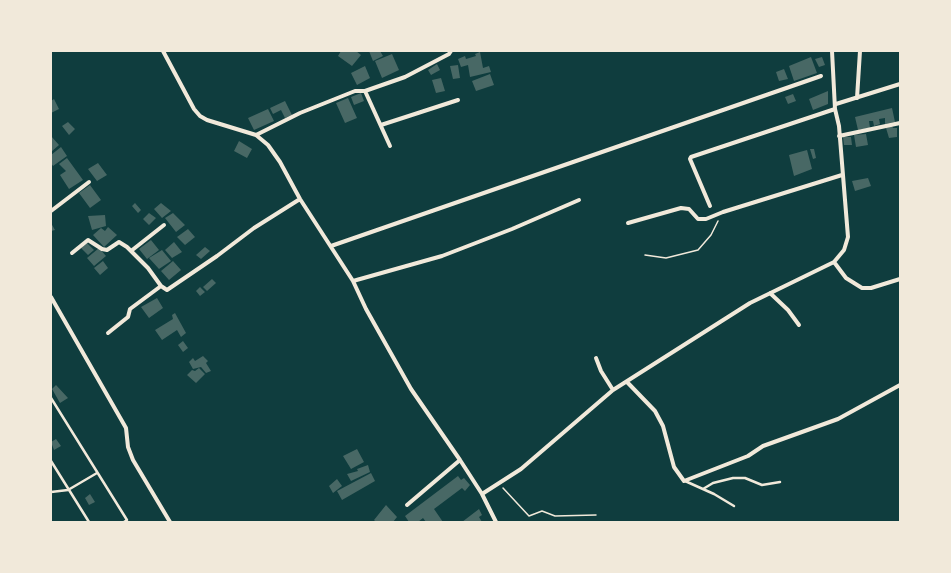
<!DOCTYPE html>
<style>
body{margin:0}
#map{position:relative;width:951px;height:573px;overflow:hidden;background:#0f3d3e;font-family:"IBM Plex Sans",sans-serif}
canvas{display:block}
.frame{position:absolute;inset:0;border:52px solid #f1e9da;pointer-events:none}
</style>
<div id="map">
<canvas width="951" height="573"></canvas>
<div class="frame"></div>
</div>
<script>
const context = document.querySelector('canvas').getContext('2d');
context.lineJoin = 'round';
function paint(path, color) { context.fillStyle = color; context.fill(path, 'evenodd'); }
const poly = rows => new Path2D(rows.map(r => 'M' + r).join(''));
function strokePath(path, color, width, dash) { context.strokeStyle = color; context.lineWidth = width; context.lineCap = dash ? 'butt' : 'round'; context.setLineDash(dash || []); context.stroke(path); }
const building = poly([
 [341,51,356,51,361,55,352,66,338,56],
 [369,51,380,51,383,56,373,61],
 [480,52,483,68,489,66,491,72,470,77,468,65,461,67,458,59,465,56,466,59,476,56,475,54],
 [392,54,399,70,382,78,375,61],
 [811,57,817,73,794,81,789,66],
 [822,57,825,65,819,67,815,59],
 [437,64,440,70,431,75,428,70],
 [458,65,460,78,453,79,450,66],
 [365,66,370,78,357,85,351,73],
 [784,69,788,79,779,81,776,72],
 [490,74,494,85,476,91,472,81],
 [441,78,445,91,436,93,432,80],
 [828,91,828,104,813,110,809,99],
 [361,93,364,101,354,105,351,97],
 [793,94,796,101,788,104,785,97],
 [348,98,357,118,345,123,336,103],
 [54,99,59,109,51,113,51,101],
 [285,101,292,115,285,118,281,110,273,114,270,108],
 [892,108,895,122,885,124,885,118,879,119,880,124,874,126,873,121,869,121,870,128,858,130,855,117],
 [268,109,274,121,254,130,248,118],
 [68,122,75,129,69,135,62,126],
 [892,126,893,128,897,128,897,137,889,138,886,128],
 [866,134,868,145,856,147,854,135],
 [51,136,59,145,51,152],
 [843,137,851,137,852,145,844,145],
 [239,141,252,149,247,158,234,151],
 [61,147,67,156,53,166,51,163,51,155],
 [810,149,814,149,816,158,813,159],
 [807,150,812,169,794,176,789,155],
 [67,158,83,180,69,189,60,175,66,171,59,164],
 [98,163,107,175,97,181,88,169],
 [868,178,871,186,855,191,852,181],
 [90,185,101,200,90,208,79,193],
 [135,203,141,210,138,213,132,206],
 [161,203,171,211,162,218,154,209],
 [149,213,156,218,149,225,143,219],
 [173,213,185,225,176,232,165,218],
 [105,215,106,226,92,230,88,216],
 [51,223,55,230,51,231],
 [108,227,117,235,104,247,93,235,101,228,105,231],
 [188,229,195,237,185,245,177,237],
 [151,240,159,250,147,259,139,249],
 [174,242,182,252,172,258,165,250],
 [87,243,94,250,88,255,81,248],
 [205,247,210,251,201,259,196,255],
 [99,248,106,256,94,266,87,258],
 [162,250,171,261,159,269,149,258],
 [103,261,108,268,100,275,94,268],
 [173,261,181,270,169,280,161,271],
 [212,279,216,283,207,291,203,287],
 [200,287,205,292,200,296,196,291],
 [157,298,163,308,149,318,141,307],
 [175,313,186,333,181,337,177,330,162,340,155,330,173,319,172,315],
 [183,341,188,348,183,352,178,345],
 [203,356,208,361,206,363,211,371,206,373,201,367,193,369,189,362,193,358,195,361],
 [199,368,205,374,196,383,187,375,192,370,195,371],
 [56,385,68,398,60,403,52,389],
 [56,439,61,446,54,450,51,442],
 [357,449,364,462,351,469,343,456],
 [368,465,370,472,351,481,347,474,358,471,357,469],
 [371,473,375,481,342,500,337,491],
 [458,476,461,480,464,478,470,485,465,491,462,488,434,509,443,522,426,522,423,518,418,522,409,522,405,516],
 [337,479,342,486,333,493,329,486],
 [90,494,95,502,89,505,85,498],
 [386,505,397,517,393,522,376,522,374,520],
 [479,509,482,515,479,517,482,522,462,522]
]);
const path = poly([
 [645,255,666,258,698,250,711,235,718,221],
 [503,488,529,516,542,511,555,516,596,515]
]);
const service = poly([
 [51,398,127,520,124,522],
 [51,461,89,522],
 [685,481,714,494,734,506],
 [703,489,713,483,733,478,745,478,762,485,780,482],
 [51,492,68,490,97,473]
]);
const minor = poly([
 [163,51,194,109,200,116,207,120,256,135,268,145,280,162,300,199,353,281,366,309,411,389,460,460,482,494,496,522],
 [365,91,405,77,449,54,451,51],
 [857,98,860,51],
 [836,104,900,84],
 [381,125,458,100],
 [256,135,300,113,355,91,365,91,390,146],
 [839,136,900,123],
 [710,206,690,159,691,157,835,109],
 [51,211,89,182],
 [628,223,681,208,689,209,698,219,706,219,723,212,842,175],
 [331,246,821,76],
 [131,251,164,225],
 [72,253,88,240,102,249,107,250,119,242,127,247,148,268,161,286,167,290,217,256,254,228,300,199],
 [834,262,846,278,862,288,871,288,900,279],
 [353,281,442,256,512,229,579,200],
 [770,293,788,310,799,325],
 [51,297,126,428,128,447,133,460,170,522],
 [108,333,128,317,130,309,161,286],
 [596,358,601,371,613,390],
 [627,382,655,411,663,426,674,467,684,481,748,456,763,446,838,419,900,385],
 [482,494,521,469,613,390,750,303,834,262,844,250,848,237,839,126,835,109,832,51],
 [407,505,460,460]
]);
paint(building, '#486865');
strokePath(path, '#f1e9da', 1.5);
strokePath(service, '#f1e9da', 2.5);
strokePath(minor, '#f1e9da', 4);
</script>
